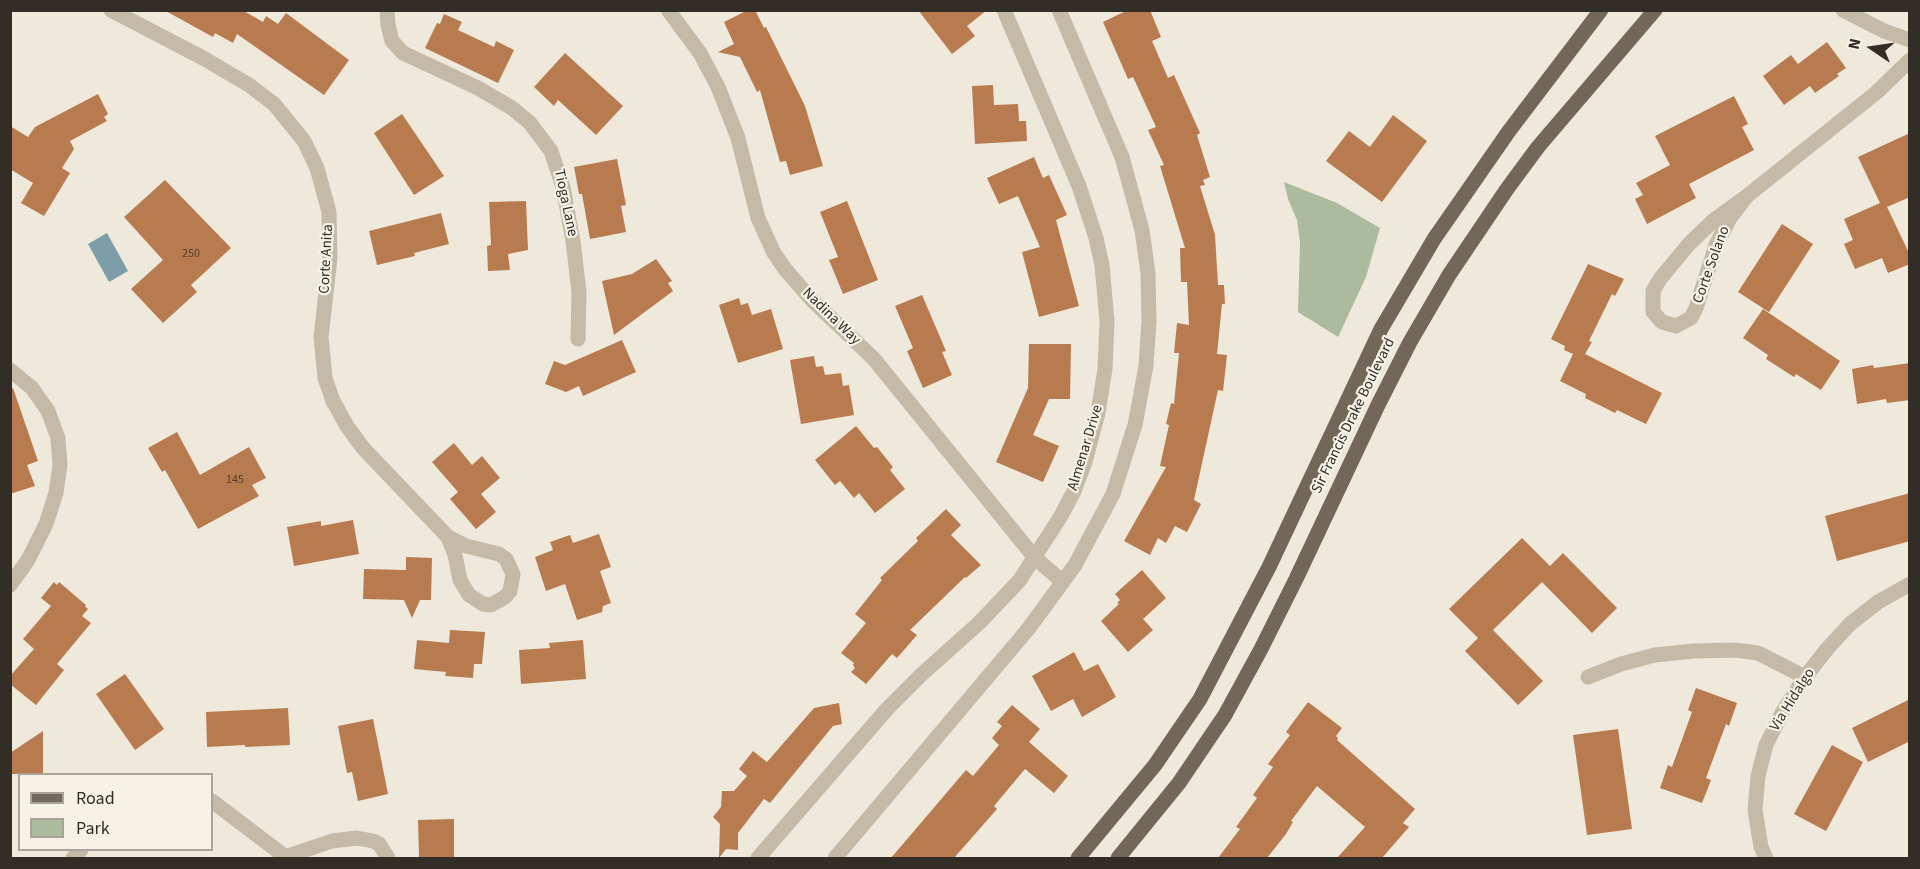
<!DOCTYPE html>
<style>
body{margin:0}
#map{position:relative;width:1920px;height:869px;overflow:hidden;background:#eee9db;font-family:"Source Sans 3",sans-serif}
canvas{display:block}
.frame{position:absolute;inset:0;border:12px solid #332d27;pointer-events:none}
.legend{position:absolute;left:18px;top:773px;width:195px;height:78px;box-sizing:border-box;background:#f7f2e6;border:2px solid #a9a39a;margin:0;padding:8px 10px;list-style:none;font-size:18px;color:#332d27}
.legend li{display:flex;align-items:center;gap:12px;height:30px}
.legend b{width:30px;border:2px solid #a9a39a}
.north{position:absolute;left:1842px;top:18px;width:60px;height:60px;-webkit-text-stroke:4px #f7f2e6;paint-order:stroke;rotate:283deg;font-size:16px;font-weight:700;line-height:24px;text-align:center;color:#332d27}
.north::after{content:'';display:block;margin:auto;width:21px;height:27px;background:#332d27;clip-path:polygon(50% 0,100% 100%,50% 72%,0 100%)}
</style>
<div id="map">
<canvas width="1920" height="869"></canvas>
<div class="frame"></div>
<ul class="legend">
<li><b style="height:8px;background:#73675a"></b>Road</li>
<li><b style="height:16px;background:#acbb9d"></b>Park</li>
</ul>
<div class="north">N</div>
</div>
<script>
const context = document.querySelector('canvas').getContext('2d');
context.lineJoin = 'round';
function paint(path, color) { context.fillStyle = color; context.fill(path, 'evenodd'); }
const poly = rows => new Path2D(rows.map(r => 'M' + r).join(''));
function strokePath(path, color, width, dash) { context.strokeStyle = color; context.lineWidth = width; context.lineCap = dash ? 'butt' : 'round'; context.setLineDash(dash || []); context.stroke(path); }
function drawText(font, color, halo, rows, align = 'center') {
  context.font = font + ' "Source Sans 3",sans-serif'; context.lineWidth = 4.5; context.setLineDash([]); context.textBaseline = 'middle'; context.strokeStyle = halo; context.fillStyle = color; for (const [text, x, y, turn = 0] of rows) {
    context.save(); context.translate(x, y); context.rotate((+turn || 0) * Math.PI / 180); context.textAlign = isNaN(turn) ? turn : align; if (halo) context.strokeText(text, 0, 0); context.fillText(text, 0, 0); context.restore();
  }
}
const green = poly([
 [1284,182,1337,203,1380,228,1366,277,1338,337,1298,312,1300,242,1297,220,1288,199]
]);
const water = poly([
 [107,233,128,271,109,282,88,244]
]);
const building = poly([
 [164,10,242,10,263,22,266,16,278,24,286,13,349,60,324,95,237,34,233,43,215,33,213,37],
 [748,10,755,10,764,28,766,27,805,106,823,166,790,175,786,161,780,162,760,90,757,92,740,57,718,52,734,44,724,22],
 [918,10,987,10,967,26,975,36,952,54],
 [1128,10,1150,10,1161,37,1152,41,1168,78,1174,75,1200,133,1197,135,1210,177,1203,180,1205,185,1200,186,1215,235,1218,285,1224,285,1225,304,1222,304,1217,354,1227,355,1223,391,1218,390,1194,500,1201,504,1187,532,1175,526,1166,543,1158,538,1150,555,1124,541,1166,467,1160,466,1169,425,1166,424,1171,403,1174,404,1179,353,1174,353,1177,323,1189,325,1187,282,1181,282,1180,248,1185,248,1160,166,1164,165,1148,130,1156,127,1133,77,1128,79,1103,22],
 [444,14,462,22,458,30,494,47,496,41,514,50,498,83,425,48,437,23,440,24],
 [1827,42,1846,68,1837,74,1839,76,1815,93,1810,86,1784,105,1763,76,1791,55,1798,64],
 [565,53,623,106,596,135,558,100,554,106,534,87],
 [993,85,994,105,1018,104,1019,121,1026,121,1027,141,975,144,972,86],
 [98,94,108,114,104,117,107,121,70,141,74,149,62,168,70,173,44,216,21,203,33,183,10,169,10,126,28,137,35,127],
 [1734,96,1748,124,1742,127,1754,150,1689,184,1696,198,1647,224,1635,199,1643,195,1636,183,1670,165,1655,136],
 [402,114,444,176,414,195,374,133],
 [1393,115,1427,141,1382,202,1326,161,1349,131,1370,147],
 [1910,133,1910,197,1887,207,1910,255,1910,264,1888,273,1882,258,1855,269,1844,244,1853,240,1844,219,1880,203,1858,157],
 [1034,157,1043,178,1049,175,1067,215,1056,220,1079,306,1039,317,1022,252,1040,247,1018,196,999,204,987,178],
 [617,159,626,205,621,206,626,232,590,239,582,194,579,194,574,167],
 [165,180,231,248,191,285,197,292,163,323,131,289,163,260,124,217],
 [526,201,528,250,508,254,510,270,488,271,487,246,491,245,489,202],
 [847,201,878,280,843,294,829,260,838,257,820,212],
 [441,213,449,244,414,253,415,256,377,265,369,231],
 [1782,224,1813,244,1769,312,1738,292],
 [656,259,672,281,668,283,673,291,614,335,602,281,632,274],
 [1588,264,1624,279,1615,296,1612,294,1589,341,1592,342,1585,354,1662,393,1646,424,1617,410,1615,413,1585,398,1586,394,1560,381,1573,354,1564,350,1565,346,1551,339],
 [922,295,946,351,942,352,952,375,923,388,907,351,913,348,895,306],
 [739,298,741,305,748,303,752,315,771,309,783,349,738,363,719,305],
 [1763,309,1840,361,1821,390,1796,374,1794,377,1766,359,1768,355,1743,338],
 [622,340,636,372,583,396,579,386,566,392,545,384,554,361,565,365],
 [1029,344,1071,344,1070,399,1049,399,1033,435,1059,446,1043,482,996,462,1028,388],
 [814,356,816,367,823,366,825,375,841,373,843,386,849,385,854,415,801,424,790,360],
 [1910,363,1910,400,1887,403,1886,399,1857,404,1852,369,1873,365,1874,368],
 [13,388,38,461,27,465,35,486,10,494,10,389],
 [856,426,874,448,877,447,893,467,890,470,905,489,875,513,859,493,854,498,840,481,835,485,815,460],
 [177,432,200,475,249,447,266,478,252,485,259,496,198,529,165,470,162,472,148,448],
 [454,443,472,465,482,456,500,478,481,494,496,512,476,529,450,499,458,492,432,462],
 [1910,493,1910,541,1837,561,1825,516],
 [946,509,961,525,951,535,981,565,966,578,965,577,910,630,917,635,897,658,892,654,866,684,851,672,855,668,853,665,854,663,841,653,866,623,855,614,882,580,880,578,918,541,916,538],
 [353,520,359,554,294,566,287,527,321,521,321,526],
 [599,534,611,567,600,571,611,603,603,606,602,612,577,620,565,584,546,591,535,557,553,550,550,542,570,535,573,543],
 [1522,538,1550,566,1563,553,1617,608,1592,633,1542,582,1493,630,1543,681,1518,705,1465,651,1478,638,1449,609],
 [406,557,432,558,431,600,420,600,412,618,404,600,363,599,364,569,406,570],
 [1142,570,1166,598,1143,619,1153,630,1128,652,1101,621,1119,604,1117,603,1120,600,1115,594],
 [54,582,57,585,59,582,86,605,85,606,88,609,82,616,91,623,57,664,64,670,36,705,10,684,10,676,34,649,23,639,51,606,41,598],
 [450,630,485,632,482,664,474,664,473,678,445,676,446,672,414,669,417,640,449,643],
 [583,640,586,679,521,684,519,650,550,648,549,643],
 [1074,652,1084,671,1098,664,1116,697,1082,717,1073,699,1051,711,1032,676],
 [125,674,164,729,135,750,96,694],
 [1696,688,1737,703,1729,726,1726,724,1706,778,1711,780,1702,803,1660,788,1668,765,1672,767,1692,712,1688,710],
 [1910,699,1910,741,1868,762,1852,728],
 [1308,702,1342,728,1336,736,1338,738,1337,740,1415,809,1403,823,1409,827,1382,858,1337,858,1365,827,1317,786,1291,821,1293,822,1286,834,1267,858,1218,858,1240,829,1236,827,1257,798,1253,795,1273,767,1268,764,1290,735,1286,732],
 [839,703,842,724,833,726,770,803,764,799,738,833,738,850,726,849,719,858,720,824,713,817,721,807,722,791,734,791,747,776,739,769,753,751,767,762,814,708],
 [1012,705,1040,729,1029,742,1068,776,1054,793,1025,769,994,806,997,809,954,858,891,858,966,770,973,776,999,745,992,738,1002,726,997,722],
 [288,708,290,745,245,747,245,745,207,747,206,712],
 [373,719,388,794,358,801,352,772,347,773,338,726],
 [1618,729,1632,829,1587,835,1573,735],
 [43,731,43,774,12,774,10,753],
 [1832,745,1863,762,1826,831,1794,814],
 [454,819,454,858,419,858,418,820]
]);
const minor = poly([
 [111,10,203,58,249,85,274,104,304,141,317,168,329,212,330,258,321,337,325,378,333,401,347,426,363,448,448,537,466,546,499,554,506,559,513,574,510,591,505,597,491,605,483,604,469,595,460,580,455,555,448,537],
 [387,10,388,25,392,41,403,53,478,88,512,108,530,123,551,151,563,187,573,241,579,292,578,339],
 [668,10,700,53,718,87,738,138,758,218,774,253,785,269,811,299,874,359,1035,558,1063,582],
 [1843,10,1884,31,1910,40],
 [1747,196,1730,218,1716,245,1696,308,1691,318,1676,326,1662,322,1653,312,1653,291,1660,279,1689,244,1714,220,1747,196,1877,92,1910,60],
 [10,370,32,388,48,411,58,438,60,465,56,493,46,524,28,560,10,585],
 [1588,677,1621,664,1655,655,1694,651,1735,650,1758,653,1805,677],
 [212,801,287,858],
 [285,857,332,841,357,838,373,841,379,844,388,858],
 [73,858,81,850],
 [758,858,887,709,922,674,979,623,1019,581,1061,516,1074,491,1085,462,1098,413,1105,369,1107,321,1102,265,1096,238,1079,186,1004,10],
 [835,858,1029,628,1075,565,1113,494,1135,425,1146,366,1149,321,1148,273,1142,230,1122,157,1059,10],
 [1766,858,1761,847,1755,810,1758,776,1766,745,1782,713,1805,677,1827,649,1850,624,1878,602,1910,584]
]);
const primary = poly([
 [1078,858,1155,765,1200,699,1269,567,1381,329,1434,239,1509,131,1601,10],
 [1118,858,1179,783,1225,715,1261,649,1296,579,1378,405,1410,342,1449,275,1507,189,1538,147,1655,10]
]);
const numberNames = [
 ["250",191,254],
 ["145",235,480]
];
const streetNames = [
 ["Tioga Lane",565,203,78],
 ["Corte Anita",327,259,-87],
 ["Corte Solano",1712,265,-70],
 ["Nadina Way",831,317,44],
 ["Sir Francis Drake Boulevard",1354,416,-64],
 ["Almenar Drive",1086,448,-73],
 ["Via Hidalgo",1793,700,-58]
];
paint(green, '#acbb9d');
paint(water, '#7d9ea8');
paint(building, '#b87b4f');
strokePath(minor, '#c5baa8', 15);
strokePath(primary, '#73675a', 15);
drawText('12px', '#544031', null, numberNames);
drawText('15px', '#332d27', '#f7f2e6', streetNames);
</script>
